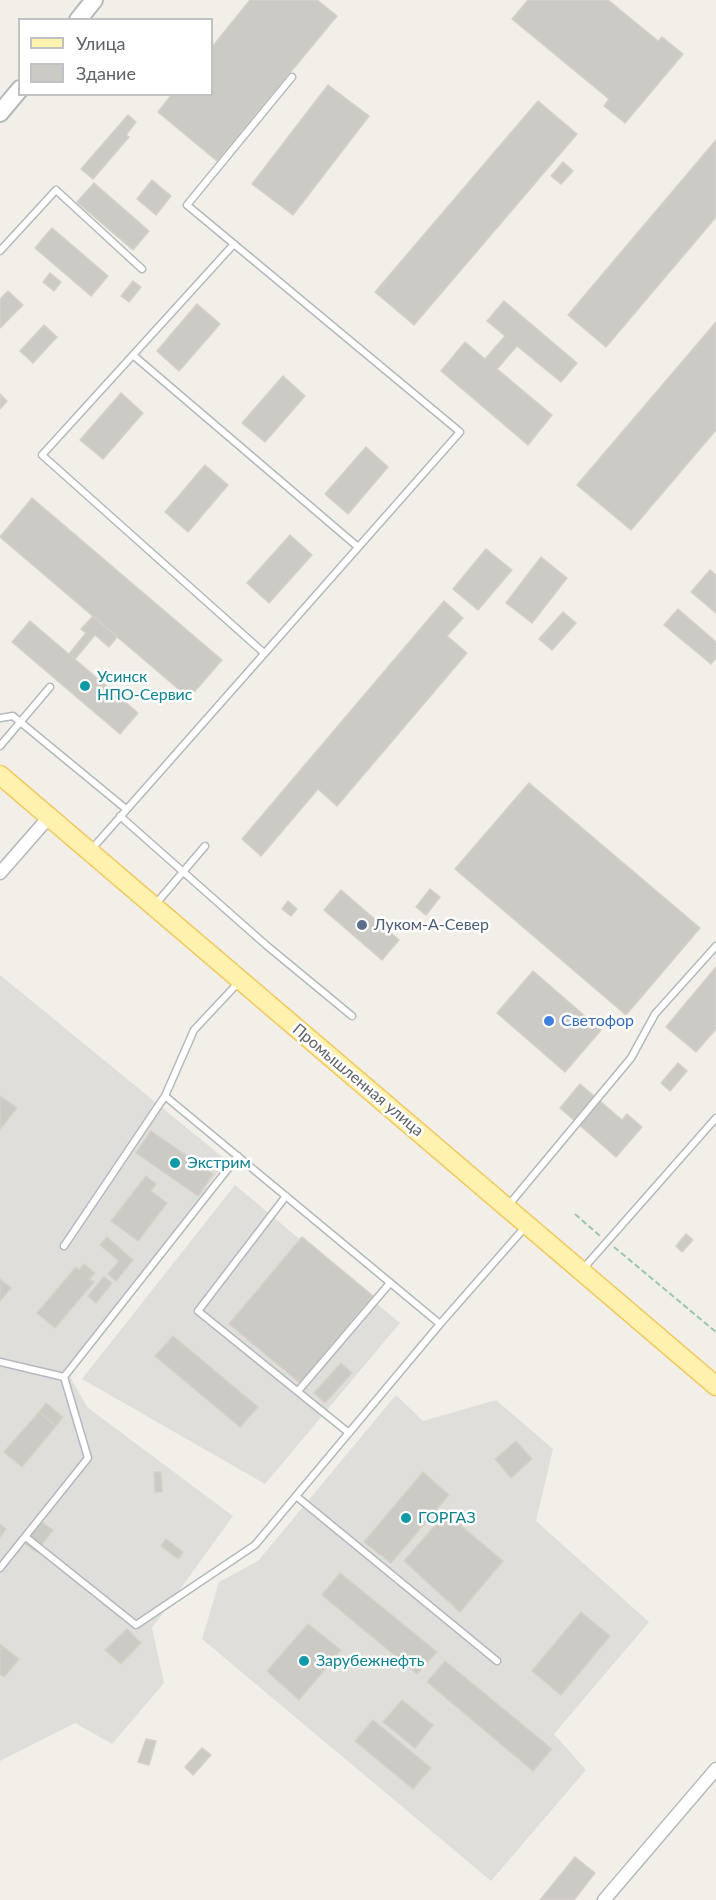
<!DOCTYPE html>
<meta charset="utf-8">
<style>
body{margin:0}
#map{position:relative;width:716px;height:1900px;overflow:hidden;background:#f1efe8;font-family:Lato,sans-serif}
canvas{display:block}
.legend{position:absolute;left:18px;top:18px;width:195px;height:78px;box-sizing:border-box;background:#fff;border:2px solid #bfc1c3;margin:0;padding:8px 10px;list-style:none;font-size:18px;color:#5f6368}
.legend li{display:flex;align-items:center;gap:12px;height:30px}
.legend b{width:30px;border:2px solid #bfc1c3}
</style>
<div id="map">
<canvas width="716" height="1900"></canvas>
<ul class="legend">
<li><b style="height:8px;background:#fff2af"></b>Улица</li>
<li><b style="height:16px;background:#cccac5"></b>Здание</li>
</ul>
</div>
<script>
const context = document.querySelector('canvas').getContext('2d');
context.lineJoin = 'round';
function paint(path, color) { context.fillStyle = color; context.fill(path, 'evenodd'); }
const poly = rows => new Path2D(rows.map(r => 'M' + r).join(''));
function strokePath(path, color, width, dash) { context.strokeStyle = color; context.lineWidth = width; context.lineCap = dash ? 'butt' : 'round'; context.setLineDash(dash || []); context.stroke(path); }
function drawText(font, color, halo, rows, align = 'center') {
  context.font = font + ' Lato,sans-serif'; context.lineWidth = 5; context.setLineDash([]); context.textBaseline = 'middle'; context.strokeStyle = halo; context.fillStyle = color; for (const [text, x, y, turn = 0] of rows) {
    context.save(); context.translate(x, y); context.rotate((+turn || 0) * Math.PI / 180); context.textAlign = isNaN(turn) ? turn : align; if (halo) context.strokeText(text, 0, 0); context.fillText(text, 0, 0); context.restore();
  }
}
const industrial = poly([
 [0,975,226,1160,195,1206,66,1369,87,1407,233,1516,152,1628,164,1683,112,1744,75,1723,0,1761],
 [235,1185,400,1323,265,1484,82,1379],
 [396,1395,423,1421,496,1400,553,1449,536,1521,649,1622,554,1734,586,1770,491,1881,202,1639,219,1582,258,1561]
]);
const building = poly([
 [250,0,317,0,337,16,217,161,158,112,172,94,212,94,212,47,250,0],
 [528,0,608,0,658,41,662,37,683,54,625,123,604,106,609,99,512,19,528,0],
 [328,85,369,116,293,215,252,184,328,85],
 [538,101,577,134,414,325,375,292,538,101],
 [128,115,136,122,126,135,129,137,93,179,81,169,128,115],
 [716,140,716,217,606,347,568,315,716,140],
 [563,162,573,171,561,184,551,176,563,162],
 [152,180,171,196,156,215,137,199,152,180],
 [94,183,149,231,133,250,77,202,94,183],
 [52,228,108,276,91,296,35,248,52,228],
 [50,273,61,282,54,291,43,282,50,273],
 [133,281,141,287,129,302,121,296,133,281],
 [8,291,23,305,0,328,0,299,8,291],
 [504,301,577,363,561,382,517,346,497,369,552,415,528,445,441,371,465,342,485,359,505,336,487,321,504,301],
 [197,304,220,324,179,371,157,351,197,304],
 [716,322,716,430,631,530,577,485,716,322],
 [44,325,57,337,33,363,20,351,44,325],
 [283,376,305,396,265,442,242,423,283,376],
 [121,393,143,413,103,459,80,440,121,393],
 [0,394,7,401,0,409,0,394],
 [366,447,388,467,348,514,325,494,366,447],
 [205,465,228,485,188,532,165,512,205,465],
 [32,498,222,660,189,698,0,537,32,498],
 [290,535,312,555,269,603,247,583,290,535],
 [486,549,512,570,478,610,453,589,486,549],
 [541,557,567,578,532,623,506,603,541,557],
 [710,570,716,575,716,613,691,592,710,570],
 [444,601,463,618,447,636,467,653,337,806,318,789,261,856,242,839,444,601],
 [678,609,716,642,716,658,711,664,664,625,678,609],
 [563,612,576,623,552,650,539,639,563,612],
 [93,616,117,637,109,647,95,635,75,659,69,654,86,633,81,629,93,616],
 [30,621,138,713,120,734,12,642,30,621],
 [529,783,700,928,626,1015,455,869,529,783],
 [430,889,440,897,426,915,416,907,430,889],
 [341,890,399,940,382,960,324,910,341,890],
 [288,901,297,909,291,916,282,909,288,901],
 [716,967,716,1029,696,1052,666,1027,716,967],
 [533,971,601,1030,565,1072,497,1013,533,971],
 [678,1063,687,1071,670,1091,661,1083,678,1063],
 [580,1084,622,1120,627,1114,642,1127,616,1157,560,1108,580,1084],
 [0,1096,17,1108,0,1129,0,1096],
 [151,1131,213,1174,198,1196,136,1153,151,1131],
 [146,1176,156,1184,151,1191,167,1203,138,1241,111,1221,146,1176],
 [686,1234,693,1240,682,1252,676,1246,686,1234],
 [107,1237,133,1260,116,1281,108,1274,119,1261,100,1245,107,1237],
 [302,1237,373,1296,300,1383,229,1324,302,1237],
 [84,1264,95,1273,89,1279,94,1282,55,1328,37,1313,76,1267,79,1270,84,1264],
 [104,1277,112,1283,96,1303,88,1296,104,1277],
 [0,1279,11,1288,0,1301,0,1279],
 [173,1336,258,1407,240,1427,155,1356,173,1336],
 [341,1363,352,1373,325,1403,314,1393,341,1363],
 [46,1403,63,1417,56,1426,39,1412,46,1403],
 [39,1412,56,1426,22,1467,4,1452,39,1412],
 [516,1441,532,1459,511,1478,495,1459,516,1441],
 [154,1472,161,1472,162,1492,155,1492,154,1472],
 [423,1472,449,1495,391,1563,364,1542,423,1472],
 [446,1513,503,1561,460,1612,404,1561,446,1513],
 [42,1522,53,1530,36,1552,24,1543,42,1522],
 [0,1524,6,1529,0,1537,0,1524],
 [166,1539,183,1552,178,1559,161,1546,166,1539],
 [340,1573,437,1652,417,1674,322,1595,340,1573],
 [581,1612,610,1636,561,1695,532,1671,581,1612],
 [308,1624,341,1650,299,1700,267,1671,308,1624],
 [127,1629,141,1643,121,1664,105,1650,127,1629],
 [0,1644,19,1659,4,1677,0,1674,0,1644],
 [445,1661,552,1749,533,1771,427,1682,445,1661],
 [402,1700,433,1725,415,1748,383,1722,402,1700],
 [373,1720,431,1768,413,1789,355,1741,373,1720],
 [146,1739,156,1741,149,1765,138,1762,146,1739],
 [202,1748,211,1755,193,1775,185,1767,202,1748],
 [575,1857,595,1873,574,1900,540,1900,575,1857]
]);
const path = poly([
 [575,1214,600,1236],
 [614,1247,716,1332]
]);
const lane = poly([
 [234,244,42,455,264,653],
 [0,251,56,190,142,269],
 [133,355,358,547],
 [0,718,13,716,126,809],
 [0,746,50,687],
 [120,816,266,945,352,1016],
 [90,851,460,432,187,205,292,77],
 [154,906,205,846],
 [165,1096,440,1324],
 [286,1196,198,1311,349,1433],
 [507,1207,631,1058,655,1014,716,946],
 [64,1246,165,1096,194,1030,238,983],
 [582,1270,716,1118],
 [0,1362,64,1377,238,1156],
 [298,1391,390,1283],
 [296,1496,497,1661],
 [27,1538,136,1625,255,1545,440,1324,526,1226],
 [0,1568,88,1458,64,1377]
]);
const street = poly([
 [0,873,49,817],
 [604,1900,716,1769]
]);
const secondary = poly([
 [78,20,94,0],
 [0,113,20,89]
]);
const primary = poly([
 [0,775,716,1386]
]);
const markers = [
 [85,686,6,"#0f9aa8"],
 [362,925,6,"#5c6f8a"],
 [549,1021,6,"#3f7fe0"],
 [175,1163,6,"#0f9aa8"],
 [406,1518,6,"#0f9aa8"],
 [304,1661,6,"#0f9aa8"]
];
const cultureNames = [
 ["Усинск",97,677],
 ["НПО-Сервис",97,695],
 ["Экстрим",187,1163],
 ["ГОРГАЗ",418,1518],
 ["Зарубежнефть",316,1661]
];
const serviceNames = [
 ["Луком-А-Север",374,925]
];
const shopNames = [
 ["Светофор",561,1021]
];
const streetNames = [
 ["Промышленная улица",358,1080,40]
];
paint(industrial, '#e0deda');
paint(building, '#cccac5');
strokePath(building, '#d6d1c6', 1.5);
strokePath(lane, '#b5b8bc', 9);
strokePath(street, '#b5b8bc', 15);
strokePath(secondary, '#b6babf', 20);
strokePath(primary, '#f2c960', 21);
strokePath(path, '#9cc7a9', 2, [6, 3]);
strokePath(lane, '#fff', 6);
strokePath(street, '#fff', 12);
strokePath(secondary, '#fff', 16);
strokePath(primary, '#fff2af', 18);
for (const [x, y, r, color] of markers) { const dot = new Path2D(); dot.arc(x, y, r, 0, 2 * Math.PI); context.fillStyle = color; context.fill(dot); strokePath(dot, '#fff', 2); }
drawText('16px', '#0d838f', '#fff', cultureNames, 'left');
drawText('16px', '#4e5e75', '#fff', serviceNames, 'left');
drawText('16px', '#366cbe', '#fff', shopNames, 'left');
drawText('16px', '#5f6368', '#fff', streetNames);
</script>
